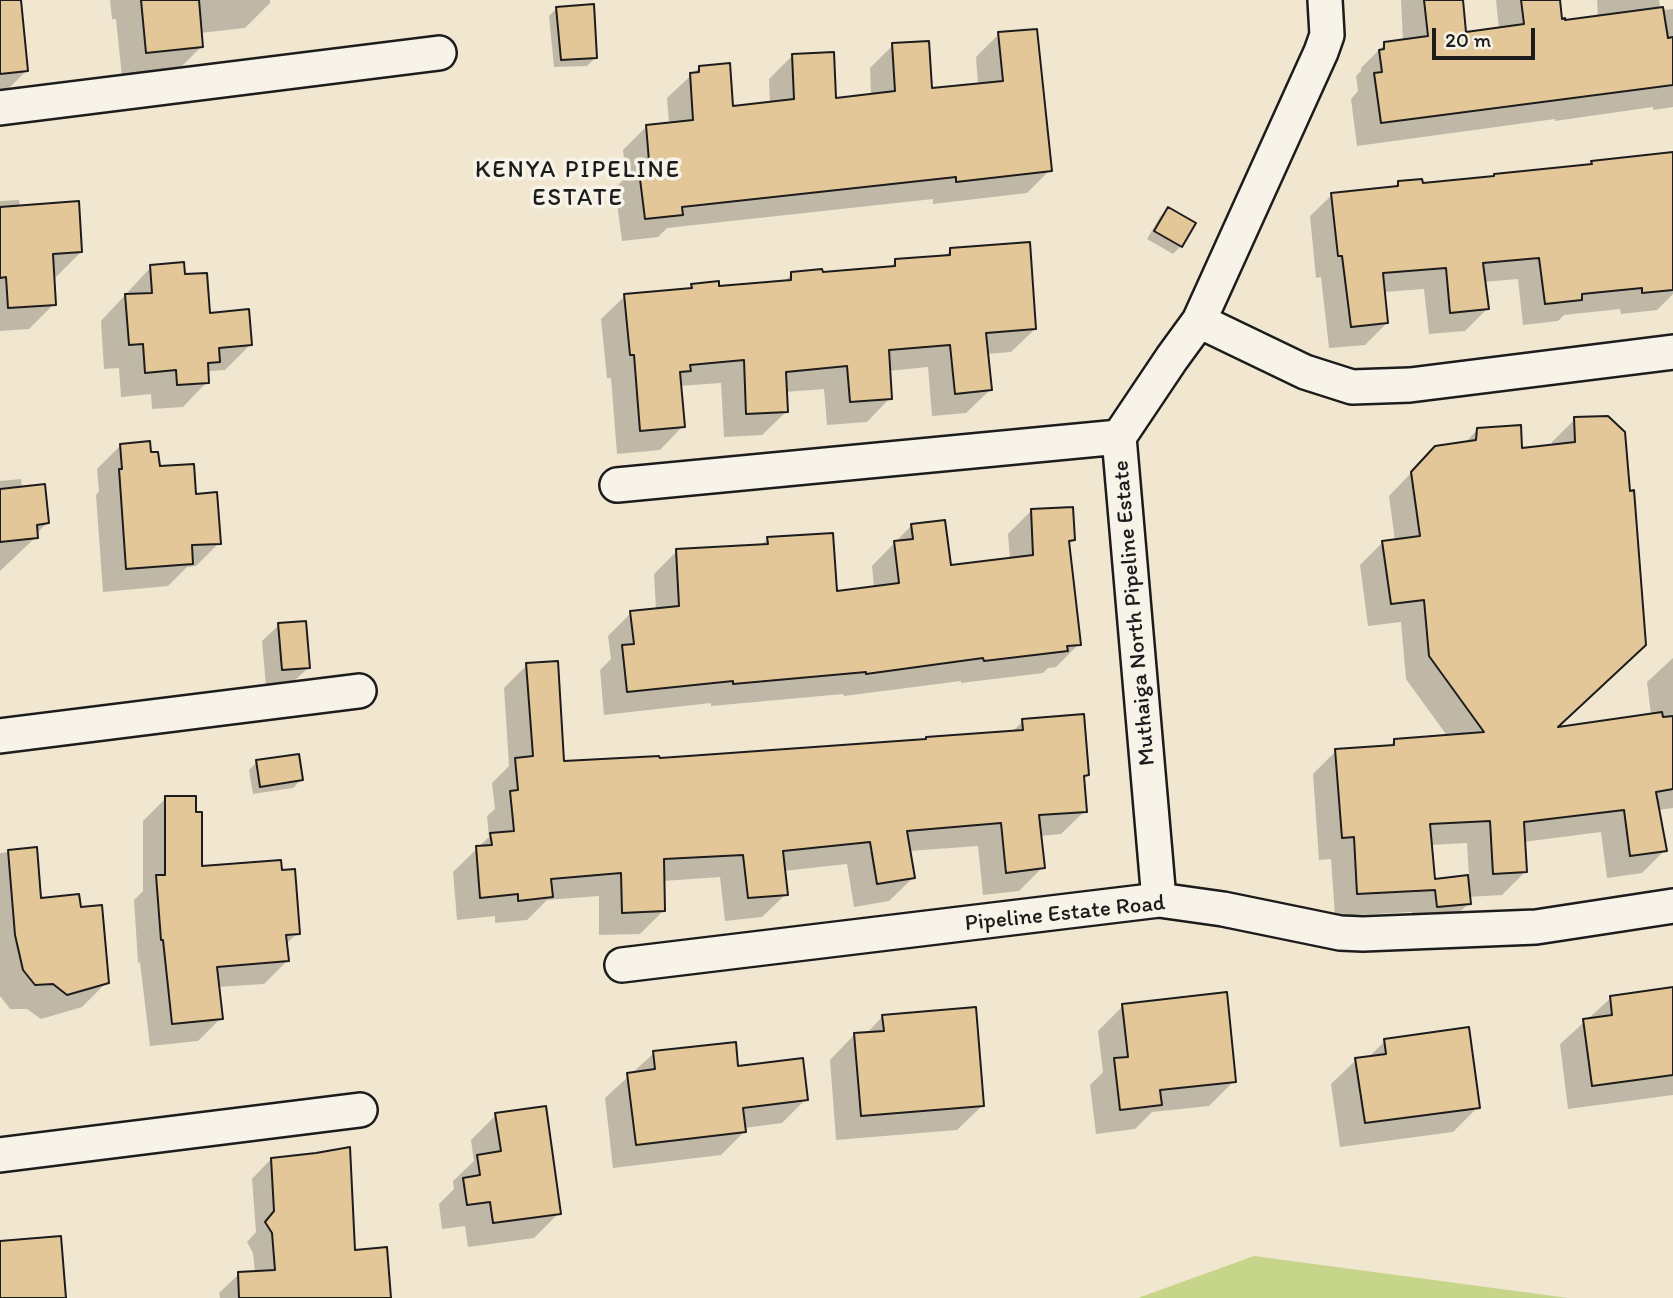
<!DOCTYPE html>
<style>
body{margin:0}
#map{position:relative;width:1673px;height:1298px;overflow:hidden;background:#f1e6d0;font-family:Itim,sans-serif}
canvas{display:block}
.scale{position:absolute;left:1432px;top:28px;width:103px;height:32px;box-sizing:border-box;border:4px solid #1c1c1c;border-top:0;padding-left:9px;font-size:21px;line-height:24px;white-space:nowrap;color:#1c1c1c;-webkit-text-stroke:5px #f7f3e8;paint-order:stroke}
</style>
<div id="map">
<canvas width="1673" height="1298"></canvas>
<div class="scale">20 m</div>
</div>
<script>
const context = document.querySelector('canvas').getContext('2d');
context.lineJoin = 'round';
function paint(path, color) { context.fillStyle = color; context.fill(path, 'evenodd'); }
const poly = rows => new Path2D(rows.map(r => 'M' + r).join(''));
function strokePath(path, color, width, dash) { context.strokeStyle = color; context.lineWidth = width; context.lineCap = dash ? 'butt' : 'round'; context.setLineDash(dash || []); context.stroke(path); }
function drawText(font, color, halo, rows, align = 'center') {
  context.font = font + ' Itim,sans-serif'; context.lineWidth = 7; context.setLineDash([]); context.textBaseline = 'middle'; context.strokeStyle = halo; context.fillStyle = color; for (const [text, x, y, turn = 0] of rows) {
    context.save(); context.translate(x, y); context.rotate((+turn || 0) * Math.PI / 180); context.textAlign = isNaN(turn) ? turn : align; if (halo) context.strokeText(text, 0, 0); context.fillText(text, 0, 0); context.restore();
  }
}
const green = poly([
 [1254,1256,1568,1298,1138,1298]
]);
const shadow = poly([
 [0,0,19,0,26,71,4,93,0,93],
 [110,0,270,0,270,3,245,28,200,33,202,46,177,71,122,77,116,19,112,19],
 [1401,0,1461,0,1464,34,1499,29,1496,0,1558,0,1560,21,1564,22,1598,17,1597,0,1659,0,1660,8,1663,10,1673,9,1673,107,1653,110,1653,107,1555,121,1555,119,1357,146,1351,99,1358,91,1356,76,1361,71,1361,68,1385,44,1403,41],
 [557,8,595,58,587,66,554,67,549,16],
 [999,34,1050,170,1027,193,933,204,933,199,667,228,658,237,622,241,615,188,626,177,623,150,646,127,669,124,667,98,700,67,732,108,770,104,769,79,792,56,835,100,871,95,870,68,893,45,930,90,978,85,976,57],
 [1673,154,1673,294,1657,310,1621,314,1620,309,1564,315,1558,321,1523,325,1518,279,1483,282,1487,309,1465,331,1429,334,1424,289,1383,292,1387,323,1365,345,1329,348,1321,277,1316,278,1310,216,1332,195,1392,189,1399,182,1421,185],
 [19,200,20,207,81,252,56,277,53,277,54,304,29,329,0,331,0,201],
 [1168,209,1181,246,1173,254,1147,239,1160,217],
 [951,250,1035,329,1011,352,986,354,990,390,966,413,932,416,928,367,888,371,890,398,867,422,827,425,824,389,785,392,786,412,762,435,724,437,721,383,679,386,683,426,660,450,617,454,611,378,607,378,601,319,625,296,687,290,692,285,718,288,783,283,792,274,821,274,889,268,896,261,943,257],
 [151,267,184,276,209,315,250,345,225,370,209,371,207,373,207,382,183,407,152,409,151,394,121,397,119,368,104,369,101,321],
 [1608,417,1555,730,1651,715,1647,682,1673,658,1673,808,1658,810,1665,850,1642,873,1607,878,1601,832,1523,842,1525,872,1502,895,1468,897,1469,903,1446,926,1414,929,1412,912,1335,916,1331,859,1319,860,1313,774,1336,751,1388,747,1394,741,1448,737,1406,679,1401,622,1368,626,1360,565,1383,542,1395,541,1389,496,1413,471,1464,444,1478,429,1521,449,1552,446,1552,442,1575,419],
 [1467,843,1469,877,1434,881,1430,845],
 [121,445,149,454,158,468,195,496,219,543,196,566,187,567,168,586,103,592,96,495,99,491,97,469],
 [21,479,22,488,47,523,36,534,36,537,0,571,0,481],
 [1031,511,1073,540,1068,545,1079,644,1056,667,1048,668,1043,673,961,683,961,681,844,696,843,694,711,706,711,703,604,715,600,670,611,659,608,636,631,613,656,610,654,574,677,551,760,546,768,539,835,593,874,588,872,566,912,525,950,567,1010,560,1008,534],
 [279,625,308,668,291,684,266,686,262,641],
 [527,665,562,763,658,760,1011,733,1023,721,1087,775,1082,779,1085,811,1061,834,1040,836,1043,867,1019,891,983,895,978,846,909,851,913,878,889,901,854,907,847,864,783,871,786,894,762,917,725,921,720,877,663,881,664,910,640,934,599,935,599,896,547,900,527,920,495,923,495,916,457,920,453,872,489,837,487,816,495,809,492,783,509,766,504,688],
 [257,762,301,780,293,788,253,794,249,770],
 [166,798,200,868,298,933,285,945,287,961,264,984,217,987,221,1018,198,1041,150,1046,140,962,138,963,134,900,143,891,143,821],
 [35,849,40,900,79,909,107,982,82,1007,41,1019,27,1009,10,1009,0,996,0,853],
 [1673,989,1673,1095,1568,1109,1560,1044,1611,998],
 [1123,1006,1234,1081,1209,1106,1152,1112,1135,1129,1096,1134,1090,1085,1103,1072,1098,1031],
 [883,1016,982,1106,957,1130,836,1140,830,1060,854,1035,866,1034],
 [1385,1041,1478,1107,1453,1132,1340,1147,1331,1084,1356,1060,1368,1058],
 [654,1053,806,1099,782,1123,744,1128,744,1132,721,1155,613,1168,605,1098],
 [496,1115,559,1213,534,1238,468,1247,465,1226,442,1229,439,1204,454,1189,453,1181,474,1161,471,1140],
 [271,1159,353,1251,389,1298,220,1298,219,1293,239,1274,255,1273,253,1253,247,1242,256,1232,252,1179]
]);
const building = poly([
 [0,0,21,0,28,71,0,74,0,0],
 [141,0,199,0,203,47,146,53,141,0],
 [1424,0,1463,0,1466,32,1524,24,1521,0,1560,0,1562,19,1565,18,1565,20,1663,7,1668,38,1673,37,1673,85,1381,123,1374,73,1382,72,1379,50,1384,49,1384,42,1428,36,1424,0],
 [594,4,597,58,561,60,556,7,594,4],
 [1037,29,1052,171,956,182,956,177,682,207,683,215,645,219,638,163,649,161,646,125,693,120,690,73,699,72,699,66,730,63,733,106,794,99,792,54,834,52,836,98,895,91,892,43,929,41,932,88,1003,81,998,32,1037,29],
 [1673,152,1673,290,1642,293,1642,288,1582,294,1582,300,1545,304,1539,258,1483,263,1489,309,1450,313,1446,268,1383,273,1388,323,1351,327,1342,256,1338,256,1331,193,1398,186,1398,181,1422,179,1423,183,1494,176,1494,174,1592,164,1591,161,1673,152],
 [79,201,82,252,53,254,56,305,8,308,6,277,0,278,0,207,79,201],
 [1168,207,1196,223,1182,247,1154,231,1168,207],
 [1030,242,1036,329,986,333,992,390,955,394,950,345,889,350,892,399,850,402,847,366,786,372,788,412,746,414,744,360,690,365,691,371,680,372,685,427,640,431,634,355,630,355,624,294,692,288,691,284,719,281,719,286,791,280,791,272,822,269,823,272,895,266,895,259,950,255,950,248,1030,242],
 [184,262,185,274,207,273,210,313,249,309,252,345,219,348,220,362,208,363,209,383,177,385,176,370,145,373,143,344,129,345,125,294,152,293,150,265,184,262],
 [1608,416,1625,432,1630,491,1634,490,1646,645,1558,727,1662,712,1663,717,1673,716,1673,789,1656,792,1667,851,1630,856,1624,810,1524,822,1527,872,1493,874,1490,821,1430,824,1435,879,1468,875,1471,904,1437,907,1435,890,1357,894,1354,837,1342,838,1335,749,1394,745,1394,739,1484,732,1429,656,1424,600,1391,604,1382,541,1420,536,1411,472,1435,446,1476,440,1477,428,1521,425,1522,448,1575,442,1574,417,1608,416],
 [150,441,151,452,158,452,160,466,194,464,196,494,217,492,221,544,192,545,193,564,126,569,119,469,122,469,120,444,150,441],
 [45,484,49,523,37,525,38,538,0,542,0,489,45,484],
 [1073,507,1075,540,1069,541,1081,645,1067,646,1068,651,984,661,983,658,866,674,866,672,733,684,733,681,627,692,622,645,634,644,630,611,679,606,676,549,768,544,767,537,833,533,837,591,899,583,894,541,913,539,911,524,945,520,951,565,1033,555,1031,509,1073,507],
 [306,621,310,668,282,670,278,623,306,621],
 [558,661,564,761,659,756,660,758,926,739,926,737,1023,730,1022,719,1084,714,1089,775,1084,776,1087,812,1039,815,1045,868,1006,873,1001,823,907,831,915,878,877,884,870,842,783,851,788,895,748,898,743,855,664,859,665,911,622,913,621,873,551,879,553,897,518,901,518,894,480,898,476,846,492,845,490,833,514,831,510,791,518,790,515,758,533,756,526,663,558,661],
 [299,754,303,780,260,787,256,760,299,754],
 [165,796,196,796,196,812,202,812,202,866,281,860,282,870,295,869,300,934,286,935,289,961,217,967,223,1019,172,1024,163,940,161,940,156,875,165,875,165,796],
 [37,847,41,898,79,894,81,907,102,905,109,983,67,995,53,984,35,985,23,970,15,935,8,850,37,847],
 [1673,987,1673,1075,1592,1086,1583,1019,1612,1015,1610,996,1673,987],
 [1227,992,1236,1082,1160,1090,1162,1105,1120,1110,1114,1058,1128,1057,1122,1004,1227,992],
 [976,1007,984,1106,861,1116,854,1033,884,1031,882,1015,976,1007],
 [1469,1027,1480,1108,1365,1123,1355,1058,1386,1054,1384,1039,1469,1027],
 [736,1042,738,1066,803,1058,808,1100,743,1108,746,1132,636,1145,627,1073,655,1069,653,1051,736,1042],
 [546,1106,561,1214,493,1223,490,1202,467,1205,463,1178,480,1175,477,1155,501,1151,495,1113,546,1106],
 [350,1147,355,1250,387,1247,391,1298,239,1298,238,1272,275,1270,272,1233,265,1222,274,1211,271,1158,316,1153,350,1147],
 [61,1236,66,1298,0,1298,0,1241,61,1236]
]);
const minor = poly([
 [0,108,439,53],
 [1199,321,1305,372,1352,387,1410,385,1673,352],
 [617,485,1119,437],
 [0,736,359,691],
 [1159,900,1119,437,1172,358,1199,321,1321,52,1327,35,1325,0],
 [622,965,1159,900,1223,909,1340,933,1363,934,1536,927,1673,906],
 [0,1155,360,1110]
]);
const streetNames = [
 ["Muthaiga North Pipeline Estate",1135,613,-95],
 ["Pipeline Estate Road",1065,914,-6]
];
const neighbourhoodNames = [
 ["KENYA PIPELINE",578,171],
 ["ESTATE",578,199]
];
paint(green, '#c6d589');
paint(shadow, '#0003');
paint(building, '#e4c798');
strokePath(building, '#1c1c1c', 2);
strokePath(minor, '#1c1c1c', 38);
strokePath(minor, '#f7f3e8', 33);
drawText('23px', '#1c1c1c', '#f7f3e8', streetNames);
context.letterSpacing = '2px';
drawText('24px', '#1c1c1c', '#f7f3e8', neighbourhoodNames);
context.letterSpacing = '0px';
</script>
